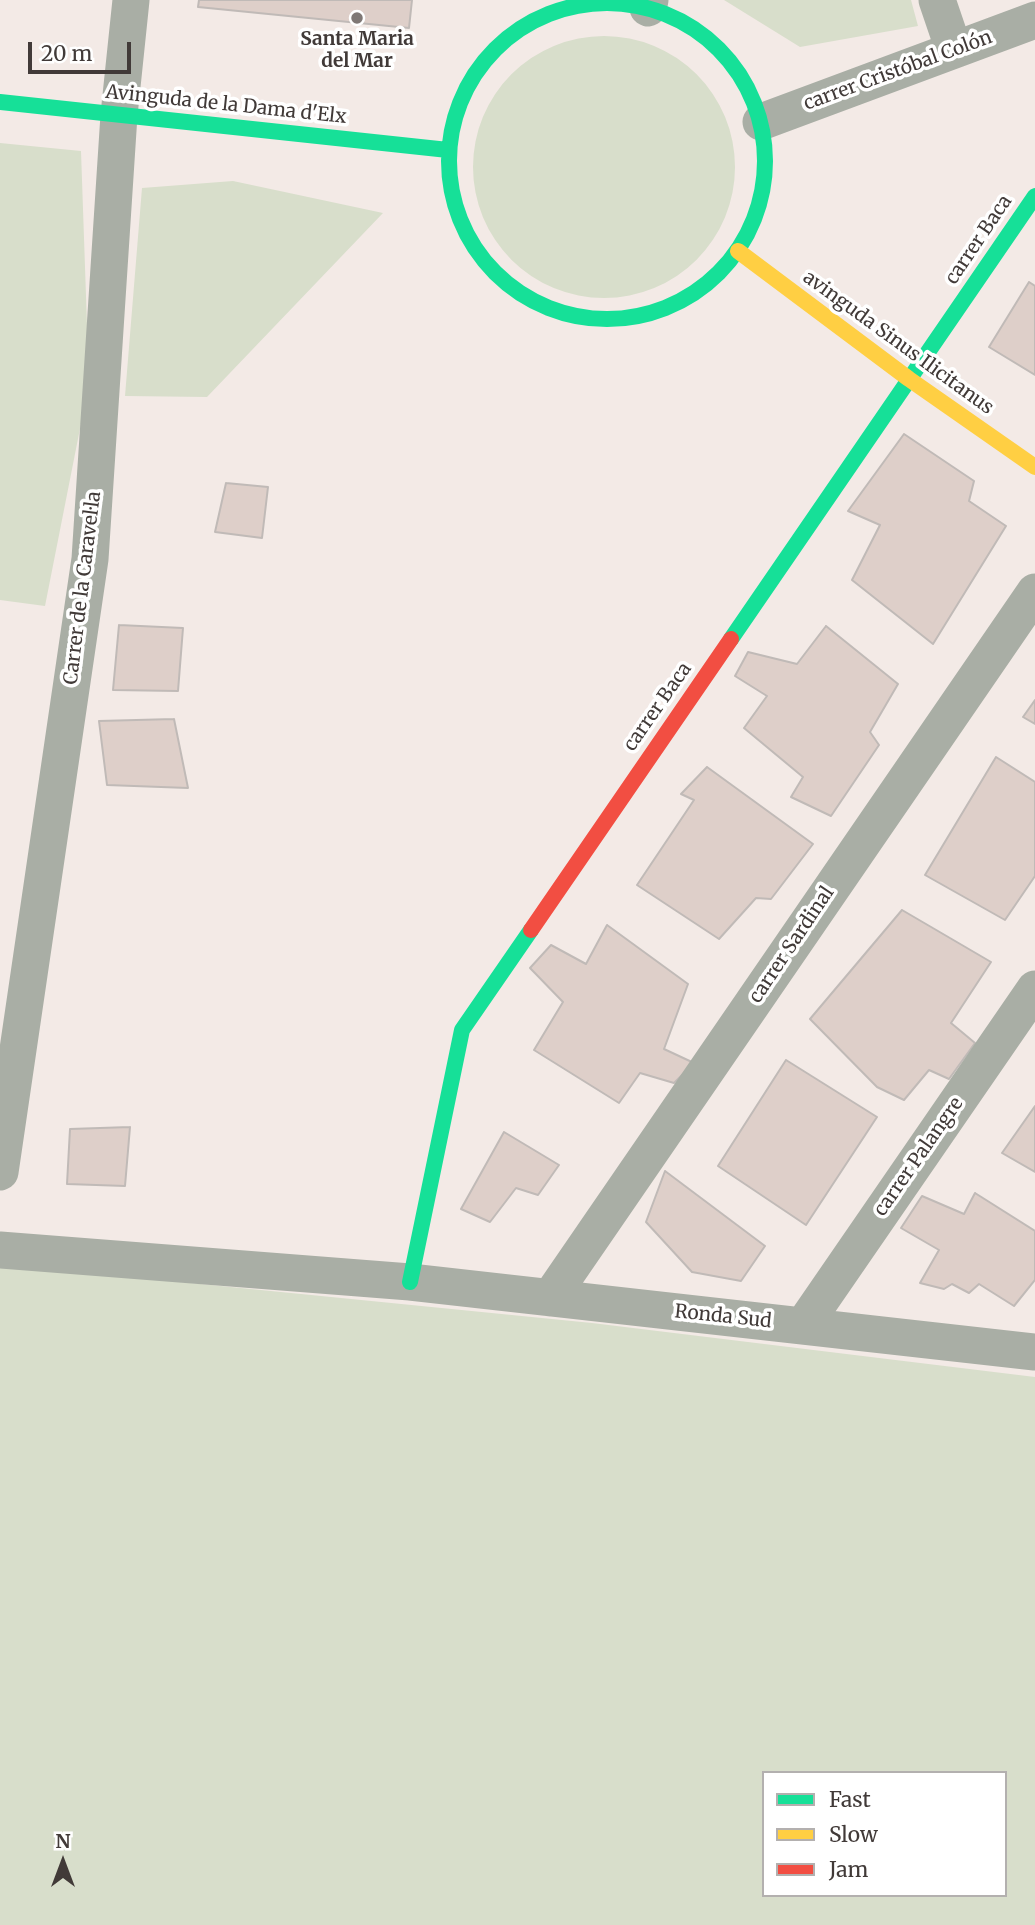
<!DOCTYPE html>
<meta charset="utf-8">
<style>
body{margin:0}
#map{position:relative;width:1035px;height:1925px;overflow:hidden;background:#f3eae6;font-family:Merriweather,serif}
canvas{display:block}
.legend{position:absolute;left:762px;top:1771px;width:245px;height:126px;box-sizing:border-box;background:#fff;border:2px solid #b3b0af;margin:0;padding:9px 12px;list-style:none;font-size:21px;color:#413a38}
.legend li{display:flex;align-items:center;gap:14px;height:35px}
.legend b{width:35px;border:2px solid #b3b0af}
.north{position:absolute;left:28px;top:1827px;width:70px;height:70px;-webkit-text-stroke:5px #fff;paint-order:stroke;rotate:0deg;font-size:19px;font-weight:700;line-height:28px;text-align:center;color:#413a38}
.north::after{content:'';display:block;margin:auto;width:24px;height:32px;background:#413a38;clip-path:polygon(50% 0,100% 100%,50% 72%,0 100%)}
.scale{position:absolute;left:28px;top:42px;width:103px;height:32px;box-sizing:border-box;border:4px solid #413a38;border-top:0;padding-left:9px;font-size:21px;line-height:24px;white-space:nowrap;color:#413a38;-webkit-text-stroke:5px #fff;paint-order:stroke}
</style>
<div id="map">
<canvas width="1035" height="1925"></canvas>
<ul class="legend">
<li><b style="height:9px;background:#16e098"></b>Fast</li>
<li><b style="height:9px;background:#ffcf43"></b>Slow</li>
<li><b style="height:9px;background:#f24e42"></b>Jam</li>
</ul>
<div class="north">N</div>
<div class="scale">20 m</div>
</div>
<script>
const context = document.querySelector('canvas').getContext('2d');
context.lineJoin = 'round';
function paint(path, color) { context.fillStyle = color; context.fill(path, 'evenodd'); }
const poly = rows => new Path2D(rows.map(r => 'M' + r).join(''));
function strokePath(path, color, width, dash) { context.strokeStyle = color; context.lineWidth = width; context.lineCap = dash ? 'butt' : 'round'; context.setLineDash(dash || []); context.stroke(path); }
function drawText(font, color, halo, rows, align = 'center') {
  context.font = font + ' Merriweather,serif'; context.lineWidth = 7; context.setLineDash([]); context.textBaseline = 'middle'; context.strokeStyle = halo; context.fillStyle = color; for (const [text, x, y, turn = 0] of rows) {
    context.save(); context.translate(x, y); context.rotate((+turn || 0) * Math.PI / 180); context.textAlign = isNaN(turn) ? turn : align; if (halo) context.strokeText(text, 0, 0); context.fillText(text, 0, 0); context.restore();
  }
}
const green = poly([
 [724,0,911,0,918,26,800,47],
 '473 167a131 131 0 1 1 262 0a131 131 0 1 1-262 0Z',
 [0,143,81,151,89,383,45,606,0,600],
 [233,181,383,213,207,397,125,396,142,188],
 [0,1264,592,1323,1035,1377,1035,1925,0,1925],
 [764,1773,1005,1773,1005,1895,764,1895]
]);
const building = poly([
 [199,0,412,0,409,28,198,7,199,0],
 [1029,282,1035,286,1035,375,989,347,1029,282],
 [904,434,974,481,969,501,1006,526,933,644,852,580,880,525,848,511,904,434],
 [226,483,268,487,262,538,215,532,226,483],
 [119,625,183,628,178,691,113,690,119,625],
 [826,626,898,684,870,732,879,745,831,816,791,797,803,777,744,728,767,696,735,676,748,652,797,664,826,626],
 [1035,700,1035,724,1023,717,1035,700],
 [174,719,188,788,107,785,99,721,174,719],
 [996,757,1035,782,1035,876,1005,920,925,875,996,757],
 [707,767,813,844,771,899,756,898,719,939,637,885,694,800,681,794,707,767],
 [902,910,991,962,951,1023,975,1043,949,1079,929,1070,904,1100,877,1087,810,1019,902,910],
 [607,925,688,984,664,1049,694,1063,674,1083,640,1073,619,1103,534,1050,563,1002,530,968,551,945,586,964,607,925],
 [786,1060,877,1117,806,1225,718,1166,786,1060],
 [1035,1106,1035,1172,1002,1153,1035,1106],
 [130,1127,125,1186,67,1184,70,1129,130,1127],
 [504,1132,559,1165,538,1195,516,1188,490,1222,461,1209,504,1132],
 [665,1171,765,1246,741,1281,692,1272,646,1222,665,1171],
 [975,1193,1035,1231,1035,1280,1014,1306,979,1284,969,1293,952,1284,944,1289,920,1283,939,1250,901,1228,922,1196,964,1214,975,1193]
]);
const street = poly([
 [937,0,954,50],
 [648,8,650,0],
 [761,122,1035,20],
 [0,1172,90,559,119,115,131,0],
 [0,1250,410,1282,1035,1352],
 [550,1298,1035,592],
 [803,1326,1035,989]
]);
const fast = poly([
 '449 161a158 158 0 1 1 316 0a158 158 0 1 1-316 0Z',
 [0,102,448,150],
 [731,639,1035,196],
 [410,1282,462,1030,531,930]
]);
const slow = poly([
 [738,251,909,379,1035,467]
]);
const jam = poly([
 [531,930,731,639]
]);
const markers = [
 [357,18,7,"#7f7875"]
];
const poiNames = [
 ["Santa Maria",357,40],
 ["del Mar",357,62]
];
const streetNames = [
 ["carrer Cristóbal Colón",898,71,-20],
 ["Avinguda de la Dama d'Elx",226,105,6],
 ["carrer Baca",979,240,-56],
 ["avinguda Sinus Ilicitanus",898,343,36],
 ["Carrer de la Caravel·la",83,588,-83],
 ["carrer Baca",658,707,-55],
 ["carrer Sardinal",792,945,-56],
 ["carrer Palangre",919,1157,-55],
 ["Ronda Sud",723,1317,6]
];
paint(green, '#d8decb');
paint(building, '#decfc9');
strokePath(building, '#c0bab7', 2);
strokePath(street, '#a9aea5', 37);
strokePath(fast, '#16e098', 16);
strokePath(slow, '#ffcf43', 16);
strokePath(jam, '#f24e42', 16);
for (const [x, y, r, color] of markers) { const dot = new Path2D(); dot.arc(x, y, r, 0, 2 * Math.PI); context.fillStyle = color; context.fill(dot); strokePath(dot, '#fff', 2.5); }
drawText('bold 19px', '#413a38', '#fff', poiNames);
drawText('19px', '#413a38', '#fff', streetNames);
</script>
